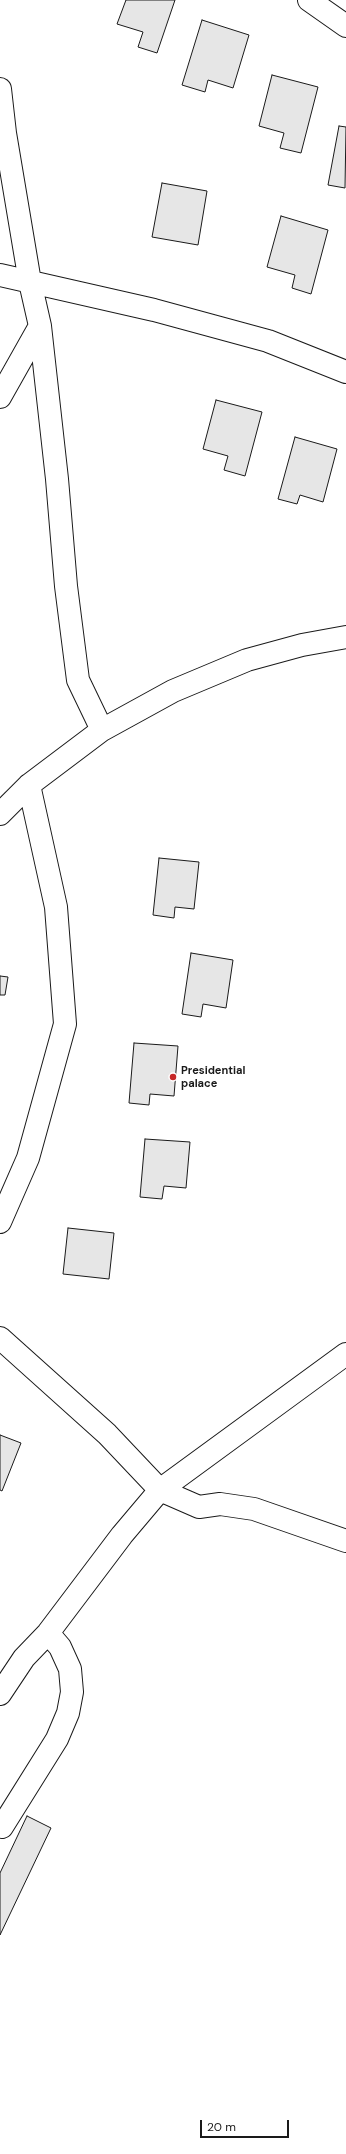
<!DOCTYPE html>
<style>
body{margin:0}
#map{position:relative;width:346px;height:2154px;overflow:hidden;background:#fff;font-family:"DM Sans",sans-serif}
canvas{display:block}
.scale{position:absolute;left:200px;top:2120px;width:89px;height:18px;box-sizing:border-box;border:2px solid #1a1a1a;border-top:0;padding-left:5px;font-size:12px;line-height:14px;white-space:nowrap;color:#1a1a1a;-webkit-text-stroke:3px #fff;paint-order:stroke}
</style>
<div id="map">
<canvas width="346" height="2154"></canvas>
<div class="scale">20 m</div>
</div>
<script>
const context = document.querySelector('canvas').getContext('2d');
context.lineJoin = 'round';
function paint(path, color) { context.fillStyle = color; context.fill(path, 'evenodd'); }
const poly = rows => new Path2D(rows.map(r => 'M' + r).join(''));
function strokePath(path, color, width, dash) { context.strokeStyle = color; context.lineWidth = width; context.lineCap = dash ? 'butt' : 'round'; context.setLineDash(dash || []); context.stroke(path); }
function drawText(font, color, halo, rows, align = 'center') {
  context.font = font + ' "DM Sans",sans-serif'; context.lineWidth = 3; context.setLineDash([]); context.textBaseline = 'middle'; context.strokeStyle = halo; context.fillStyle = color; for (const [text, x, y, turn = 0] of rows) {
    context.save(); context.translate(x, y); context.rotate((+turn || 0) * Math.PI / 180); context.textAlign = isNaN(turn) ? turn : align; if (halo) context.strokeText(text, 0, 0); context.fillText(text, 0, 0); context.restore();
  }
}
const building = poly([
 [126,0,175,0,157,53,138,47,143,32,117,24,126,0],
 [202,20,249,35,233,88,208,80,205,92,182,85,202,20],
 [272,75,318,87,301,153,280,148,284,133,259,126,272,75],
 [339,126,346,127,345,188,328,185,339,126],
 [162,183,207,191,198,245,152,237,162,183],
 [281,216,328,230,311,294,292,288,295,275,267,267,281,216],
 [216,400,262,412,245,476,224,470,228,456,203,449,216,400],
 [295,437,337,449,323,502,300,495,297,504,278,499,295,437],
 [159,858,199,862,194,909,175,907,174,918,153,915,159,858],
 [191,953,233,960,226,1008,203,1004,201,1017,182,1014,191,953],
 [0,976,8,977,5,995,0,995,0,976],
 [134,1043,178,1046,174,1096,150,1094,149,1105,129,1103,134,1043],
 [145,1139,190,1142,186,1188,164,1186,162,1199,140,1197,145,1139],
 [68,1228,114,1233,109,1279,63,1274,68,1228],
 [0,1435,21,1443,2,1491,0,1490,0,1435],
 [27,1816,51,1828,0,1935,0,1873,27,1816]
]);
const minor = poly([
 [309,0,346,26],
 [0,89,5,133,30,282,40,326,57,479,66,586,78,680,102,730],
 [0,275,154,310,268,341,346,372],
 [0,397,40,326],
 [0,814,29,785,102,730,173,691,247,660,302,645,346,637],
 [0,1222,28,1158,65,1024,56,907,29,785],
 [0,1338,107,1434,160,1490,199,1507,220,1504,254,1509,346,1541],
 [0,1694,24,1658,48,1633,122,1535,160,1490,346,1354],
 [2,1827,57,1739,68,1713,72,1692,70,1669,60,1647,48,1633]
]);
const markers = [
 [173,1077,4,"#c62828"]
];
const poiNames = [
 ["Presidential",181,1071],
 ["palace",181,1084]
];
paint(building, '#e6e6e6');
strokePath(building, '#1a1a1a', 1);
strokePath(minor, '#1a1a1a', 24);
strokePath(minor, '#fff', 22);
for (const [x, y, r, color] of markers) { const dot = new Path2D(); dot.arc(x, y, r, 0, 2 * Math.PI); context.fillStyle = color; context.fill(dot); strokePath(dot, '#fff', 1.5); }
drawText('bold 11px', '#1a1a1a', '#fff', poiNames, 'left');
</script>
